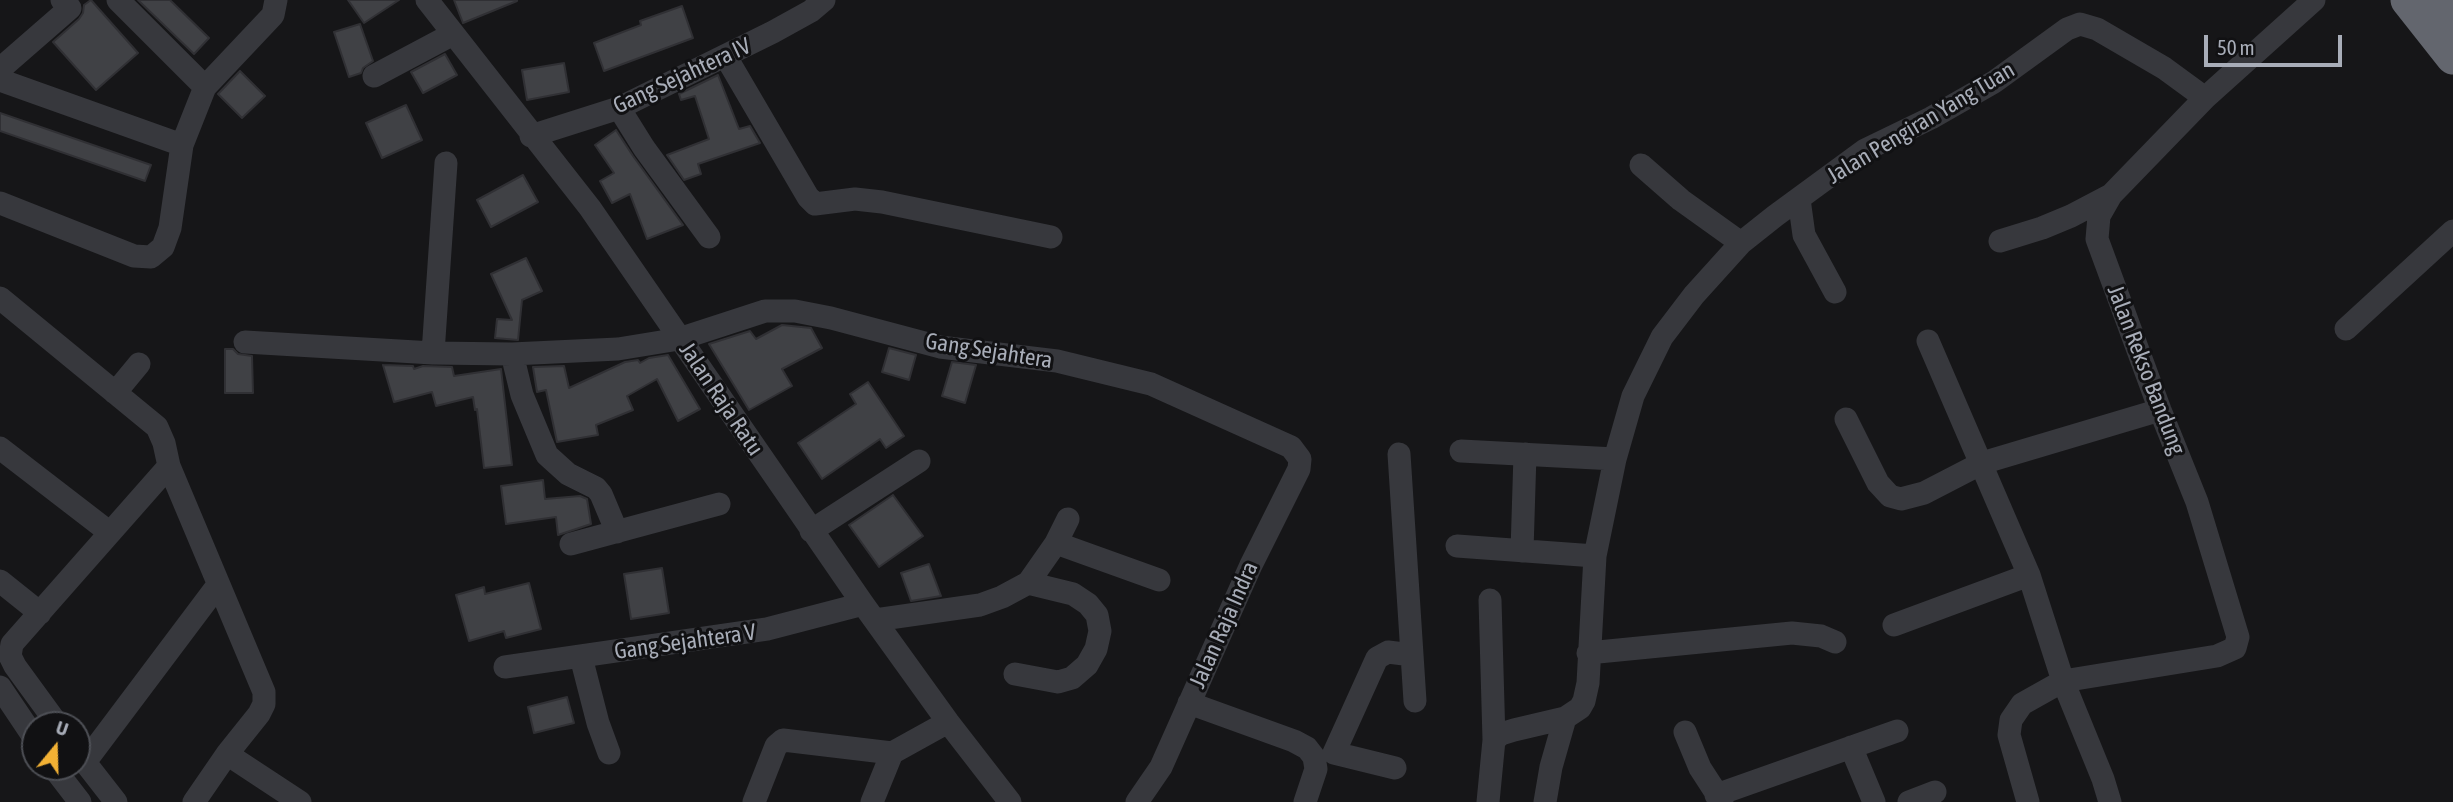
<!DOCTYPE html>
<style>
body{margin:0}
#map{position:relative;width:2453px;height:802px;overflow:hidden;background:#161618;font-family:"Asap Condensed",sans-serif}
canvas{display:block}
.north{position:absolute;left:21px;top:711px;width:70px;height:70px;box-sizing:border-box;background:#111113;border:2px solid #4d4f55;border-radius:50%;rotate:19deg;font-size:19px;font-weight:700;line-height:28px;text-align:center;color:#a8adb8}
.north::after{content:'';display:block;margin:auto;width:24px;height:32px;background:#f2b134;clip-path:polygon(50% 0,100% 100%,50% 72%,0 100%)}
.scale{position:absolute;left:2204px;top:35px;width:138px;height:32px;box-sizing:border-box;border:4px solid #a8adb8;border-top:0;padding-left:9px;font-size:21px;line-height:24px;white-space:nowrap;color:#a8adb8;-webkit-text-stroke:5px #111113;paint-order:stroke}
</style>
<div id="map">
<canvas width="2453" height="802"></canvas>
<div class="north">U</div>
<div class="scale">50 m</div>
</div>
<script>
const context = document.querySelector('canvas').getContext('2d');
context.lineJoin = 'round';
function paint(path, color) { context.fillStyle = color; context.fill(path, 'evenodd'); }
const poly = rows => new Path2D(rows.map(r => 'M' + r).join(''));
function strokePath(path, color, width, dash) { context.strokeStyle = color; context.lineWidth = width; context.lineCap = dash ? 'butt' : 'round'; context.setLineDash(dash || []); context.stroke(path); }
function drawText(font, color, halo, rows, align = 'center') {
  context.font = font + ' "Asap Condensed",sans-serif'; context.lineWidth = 6; context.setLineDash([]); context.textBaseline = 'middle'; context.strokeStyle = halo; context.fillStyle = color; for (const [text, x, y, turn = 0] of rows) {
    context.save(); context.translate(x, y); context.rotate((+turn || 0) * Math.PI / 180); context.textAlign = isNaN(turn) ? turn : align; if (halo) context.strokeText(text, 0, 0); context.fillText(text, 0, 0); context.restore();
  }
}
const building = poly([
 [91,0,138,53,96,90,53,42,79,19,83,13,84,5,91,0],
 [138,0,170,0,209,38,194,54,138,0],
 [348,0,399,0,364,23,348,0],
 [454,0,517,0,517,1,463,23,454,0],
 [682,6,693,38,604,71,594,43,641,25,640,21,682,6],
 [360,24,373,61,363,68,361,73,349,77,334,32,360,24],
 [445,54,457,75,423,93,411,72,445,54],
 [564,63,569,92,527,100,522,70,564,63],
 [240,71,265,96,242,118,218,94,240,71],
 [718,75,739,129,750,126,760,143,698,164,701,174,684,180,667,155,709,139,695,96,681,100,679,94,718,75],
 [406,105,422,140,382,158,366,123,406,105],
 [0,113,151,165,145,181,0,131,0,113],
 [616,130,633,156,683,225,647,239,630,194,612,203,600,181,614,173,595,145,616,130],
 [523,175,538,202,491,227,477,200,523,175],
 [526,258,542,291,522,300,518,340,495,338,497,319,512,320,491,274,526,258],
 [782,325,811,328,822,348,782,369,792,386,749,410,709,344,750,331,756,339,782,325],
 [889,348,916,355,909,380,882,372,889,348],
 [225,349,233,349,238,354,252,356,253,393,225,393,225,349],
 [668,355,700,409,678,421,657,379,627,396,633,410,596,425,598,435,557,442,546,390,537,392,533,367,564,366,569,388,625,362,638,360,640,363,649,358,668,355],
 [952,362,976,365,965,403,942,396,952,362],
 [383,365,413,366,414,369,423,366,452,367,454,376,501,369,512,465,484,468,477,409,475,410,473,397,436,406,432,392,394,402,383,365],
 [868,382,904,436,886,448,880,439,822,479,798,443,856,404,850,394,868,382],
 [543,480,545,499,580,496,587,499,591,524,558,535,556,517,506,524,501,486,543,480],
 [893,495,923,536,879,567,849,525,893,495],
 [929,564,941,596,911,601,901,573,929,564],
 [662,568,669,613,631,619,624,574,662,568],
 [529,583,541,629,506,638,504,631,469,641,456,595,484,587,485,594,529,583],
 [567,697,574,723,534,733,528,707,567,697]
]);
const minor = poly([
 [427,0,590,208,863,604,948,722,1010,802],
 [726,57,808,197,815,204,855,199,882,202,1051,237],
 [0,69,70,8,62,0],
 [374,76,453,34],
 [0,80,182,145],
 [205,87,273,15,276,0],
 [619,108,644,148,709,237],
 [531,136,619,108,773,32,811,11,824,0],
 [1641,165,1681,200,1741,243],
 [1799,199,1804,235,1835,292],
 [0,203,134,256,151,257,163,247,170,228,182,145,205,87,118,0],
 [2000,241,2042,228,2071,216,2111,195],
 [0,298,157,427,164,443,169,466,264,692,264,704,259,714,227,754,194,802],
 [2346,329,2453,231],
 [1928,341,2029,575,2063,681,2022,704,2011,720,2009,735,2028,802],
 [245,342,433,353,512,354,618,349,679,339,765,311,795,311,831,318,940,347,1057,361,1151,384,1291,447,1300,459,1299,469,1251,565,1161,767,1137,802],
 [433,353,446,163],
 [512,354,522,395,547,455,568,474,596,488,601,494,617,532],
 [115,393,139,364],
 [1846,419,1878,483,1890,496,1901,499,1924,493,1982,463,2160,410],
 [0,448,109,532],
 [1461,451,1615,459],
 [1399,454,1415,701],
 [811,531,919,461],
 [1056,543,1159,580],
 [571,544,719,504],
 [1457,546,1595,556],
 [1522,551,1525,454],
 [0,581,40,613],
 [1490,600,1494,740],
 [875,620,980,605,1002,597,1028,583,1056,543,1068,519],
 [1894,625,2029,575],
 [1588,653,1792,633,1821,636,1835,642],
 [581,657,598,723,609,753],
 [505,667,767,629,863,604],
 [1015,674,1058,682,1072,678,1087,665,1096,649,1100,631,1097,615,1088,604,1073,594,1028,583],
 [0,687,35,739],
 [1189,703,1294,741,1307,748,1314,757,1316,769,1305,802],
 [58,725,15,666,10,656,12,644,169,466],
 [1685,732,1700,768,1722,802],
 [1851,747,1874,802],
 [77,752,116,802],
 [227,754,300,802],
 [85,762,218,585],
 [53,767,80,802],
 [1395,768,1334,753,1377,658,1388,652,1412,655],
 [1716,795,1897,731],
 [754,802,776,746,783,740,892,753,948,722],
 [872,802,892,753],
 [1488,802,1494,740,1501,734,1514,730,1565,718,1580,708,1584,701,1588,683,1595,556,1615,459,1633,396,1662,337,1694,295,1741,243,1775,216,1865,150,1931,118,1994,82,2067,29,2080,24,2097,29,2164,68,2205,98],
 [1545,802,1551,767,1565,718],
 [1909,802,1935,792],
 [2110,802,2103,779,2063,681,2217,656,2235,648,2238,637,2197,502,2160,410,2097,239,2099,216,2111,195,2205,98,2314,0]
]);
const highway = poly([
 [2408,0,2453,57],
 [2440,0,2453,15]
]);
const streetNames = [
 ["Gang Sejahtera IV",682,76,-25],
 ["Jalan Pengiran Yang Tuan",1921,123,-31],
 ["Gang Sejahtera",989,351,9],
 ["Jalan Rekso Bandung",2146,370,69],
 ["Jalan Raja Ratu",721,399,56],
 ["Jalan Raja Indra",1224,625,-66],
 ["Gang Sejahtera V",685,642,-8]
];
paint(building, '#404145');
strokePath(building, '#303034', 2);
strokePath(minor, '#37383d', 23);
strokePath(highway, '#63666e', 35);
drawText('23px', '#a8adb8', '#111113', streetNames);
</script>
